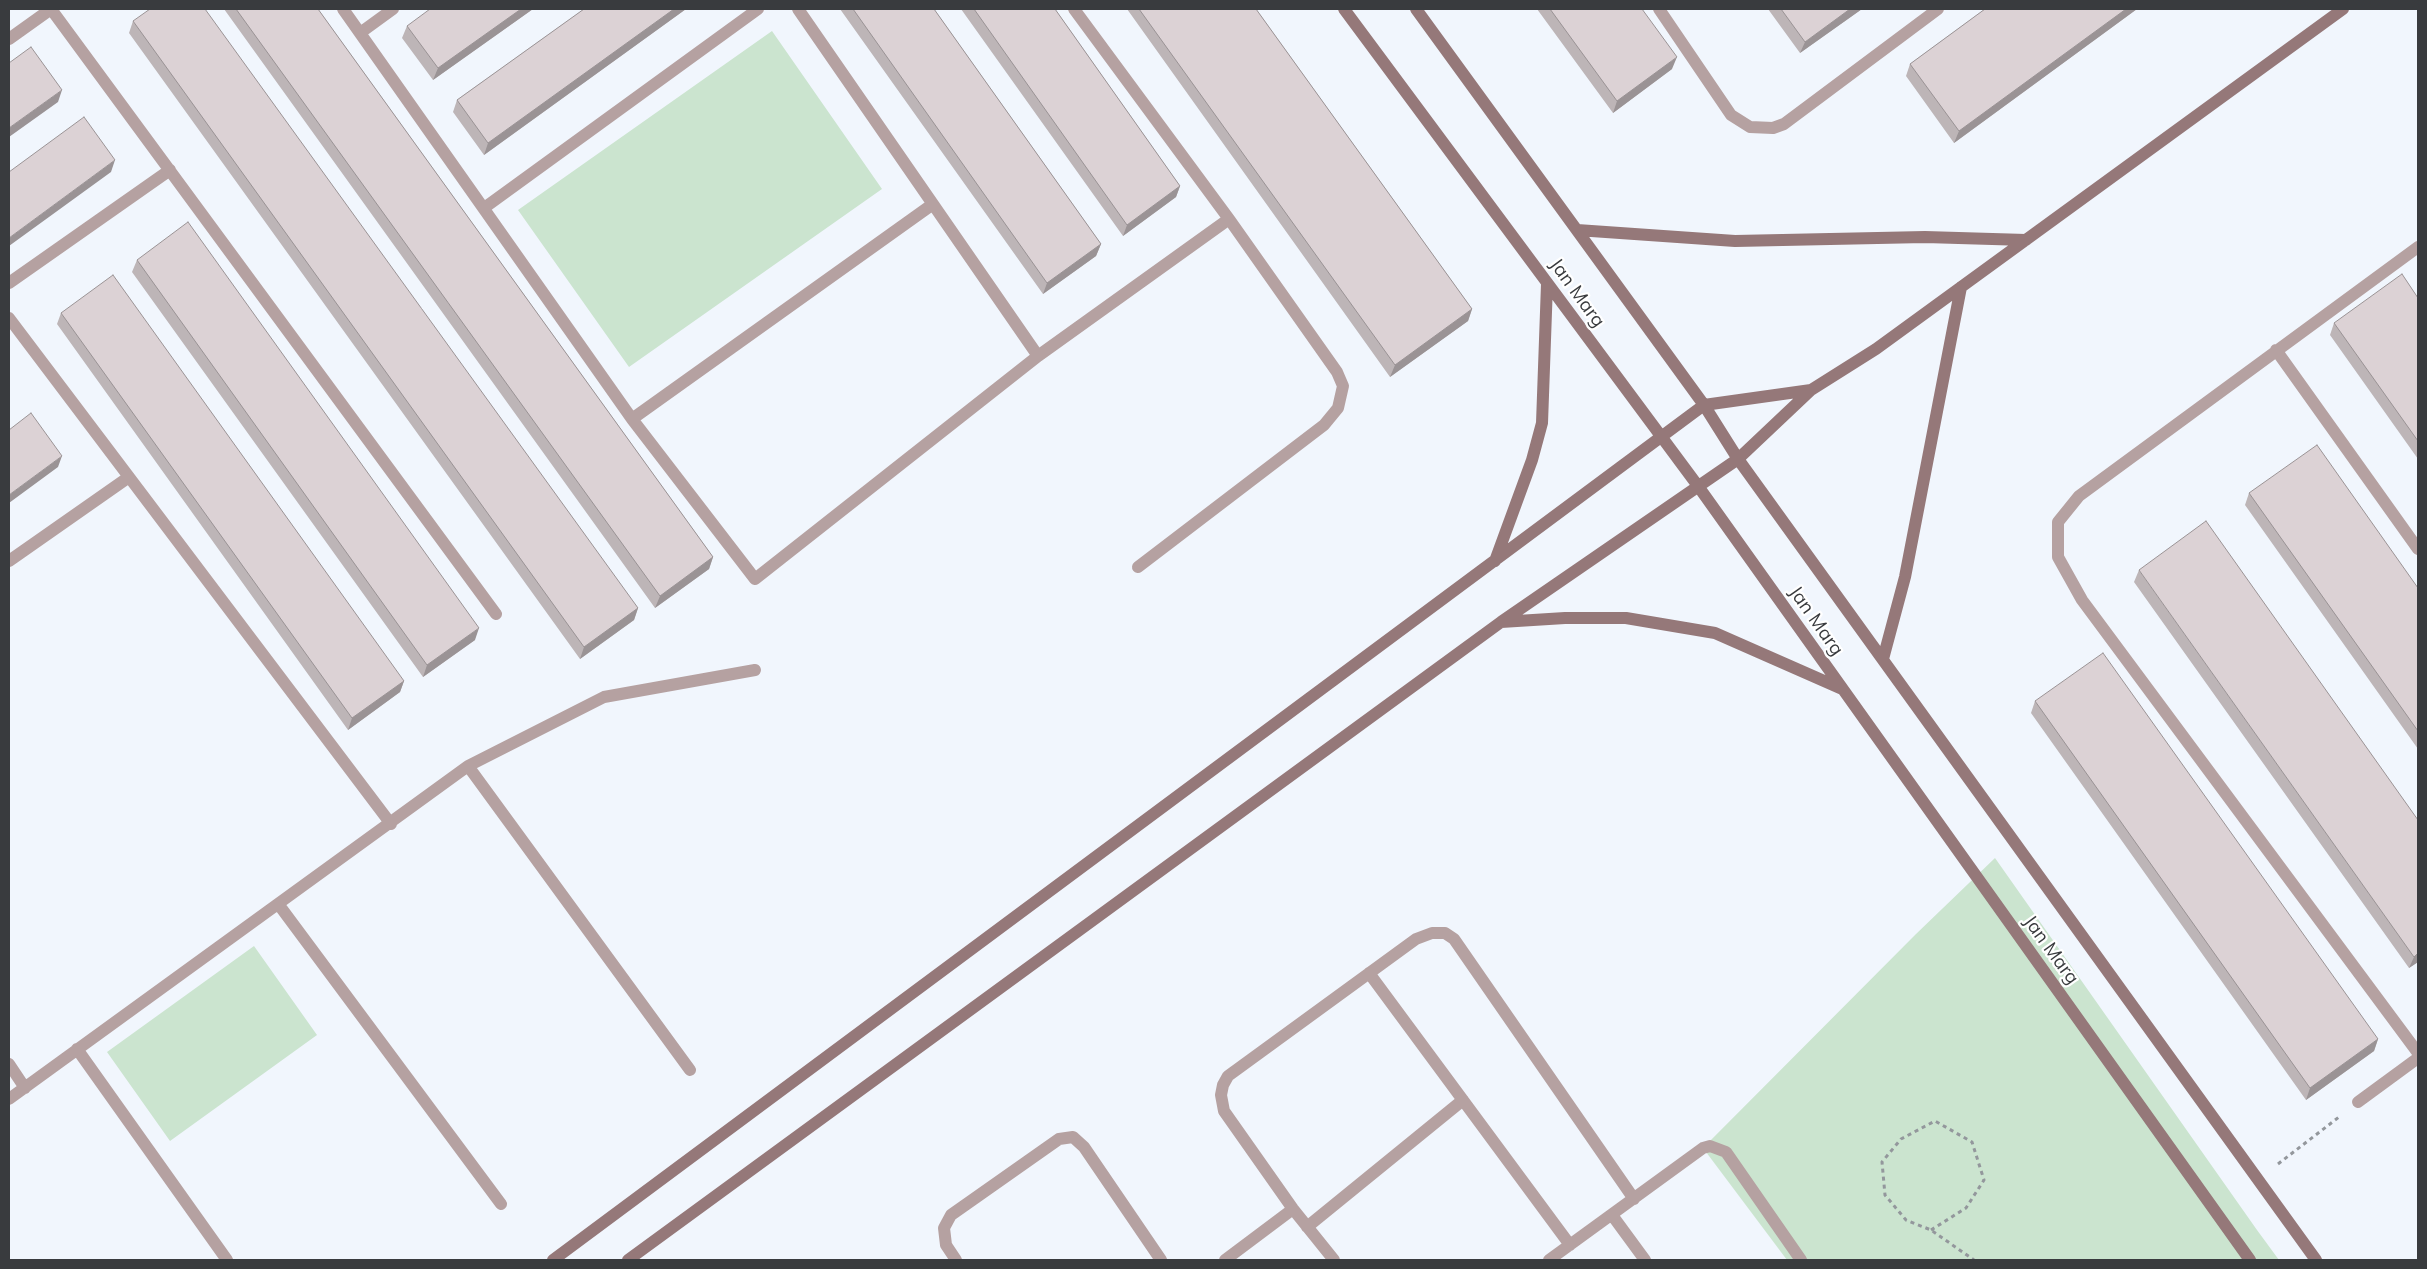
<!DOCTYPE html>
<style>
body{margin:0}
#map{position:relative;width:2427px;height:1269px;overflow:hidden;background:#f1f6fd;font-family:Mulish,sans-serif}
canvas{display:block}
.frame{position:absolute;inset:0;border:10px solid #393b3e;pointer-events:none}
</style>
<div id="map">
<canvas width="2427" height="1269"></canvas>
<div class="frame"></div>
</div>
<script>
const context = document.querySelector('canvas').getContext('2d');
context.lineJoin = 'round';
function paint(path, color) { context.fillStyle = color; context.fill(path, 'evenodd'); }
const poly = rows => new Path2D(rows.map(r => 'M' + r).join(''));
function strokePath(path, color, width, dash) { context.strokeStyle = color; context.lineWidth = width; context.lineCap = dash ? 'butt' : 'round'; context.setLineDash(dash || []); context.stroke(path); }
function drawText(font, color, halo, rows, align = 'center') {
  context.font = font + ' Mulish,sans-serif'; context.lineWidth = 4.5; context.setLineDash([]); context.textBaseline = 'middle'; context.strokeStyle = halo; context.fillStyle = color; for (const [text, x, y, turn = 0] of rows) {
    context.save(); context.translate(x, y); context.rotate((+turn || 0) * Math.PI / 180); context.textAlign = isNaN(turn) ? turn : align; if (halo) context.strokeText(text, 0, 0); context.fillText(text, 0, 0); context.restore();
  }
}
const green = poly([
 [772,31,882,189,629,367,518,210],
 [1995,858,2257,1230,2279,1260,1787,1260,1703,1148,1916,934],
 [254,946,317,1035,170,1141,107,1052]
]);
const path = poly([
 [2278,1164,2339,1117],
 [1931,1230,1966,1208,1984,1180,1972,1142,1935,1121,1901,1139,1882,1162,1885,1195,1906,1220,1931,1230,1974,1260]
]);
const street = poly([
 [51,9,496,614],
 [343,9,632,419,755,579,1038,356,1229,219],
 [798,9,1038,356],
 [1074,9,1229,219,1337,372,1343,386,1338,408,1324,425,1138,567],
 [1659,9,1731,115,1750,127,1773,128,1784,124,1938,9],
 [360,33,393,9],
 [9,39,51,9],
 [484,208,758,9],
 [2418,247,2079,496,2058,522,2058,557,2082,600,2418,1053],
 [9,283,170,170],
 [9,318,391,824],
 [2276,350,2418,549],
 [632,419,933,204],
 [9,561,129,477],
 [468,766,690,1070],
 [279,905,501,1204],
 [1369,973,1570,1245],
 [77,1049,227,1260],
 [9,1064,25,1088],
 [9,1099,468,766,604,697,755,670],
 [2358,1102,2418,1058],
 [1612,1215,1645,1260],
 [1307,1227,1463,1100],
 [956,1260,946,1245,944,1228,951,1215,1059,1139,1073,1137,1084,1147,1161,1260],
 [1225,1260,1293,1209],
 [1334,1260,1293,1209,1224,1111,1221,1095,1223,1085,1228,1076,1416,939,1432,933,1445,933,1454,939,1634,1199],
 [1549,1260,1703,1148,1710,1146,1726,1152,1801,1260]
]);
const secondary = poly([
 [1344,9,1698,486,2250,1260],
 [1416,9,1704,405,1738,459,2316,1260],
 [1577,230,1735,241,1925,237,2026,240],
 [1495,561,1532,460,1542,423,1547,284],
 [1501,622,1565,618,1626,618,1715,633,1840,688],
 [1883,659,1905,577,1961,287],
 [553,1260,1704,405,1811,390],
 [628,1260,1501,622,1738,459,1811,390,1876,349,2343,9]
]);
const wall = poly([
 [224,9,318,9,713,557,709,569,655,608],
 [533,9,433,80,402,38,407,26],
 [584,9,686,9,484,155,453,112,457,100],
 [840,9,934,9,1101,244,1096,256,1043,294],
 [961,9,1055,9,1180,186,1176,197,1123,236],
 [1127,9,1256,9,1472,309,1468,321,1390,377],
 [1537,9,1642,9,1672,69,1613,113],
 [1768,9,1862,9,1800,53],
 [1985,9,2137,9,1954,143,1906,76,1910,64],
 [133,21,638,608,634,620,580,659,129,33],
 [137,260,475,640,423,677,132,272],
 [2418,298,2418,459,2330,335,2334,323],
 [61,313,404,681,400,692,348,730,57,324],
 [2249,493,2418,588,2418,749,2245,505],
 [2139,570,2418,962,2409,968,2134,582],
 [2035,701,2378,1039,2374,1051,2306,1100,2031,713]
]);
const shadedWall = poly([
 [521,9,533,9,433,80,438,68],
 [674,9,686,9,484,155,488,143],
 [1850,9,1862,9,1800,53,1805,42],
 [2126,9,2137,9,1954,143,1959,131],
 [1677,57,1672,69,1613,113,1617,101],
 [62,90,58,102,9,137,9,128],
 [115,160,111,172,9,246,9,238],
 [1180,186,1176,197,1123,236,1127,225],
 [1101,244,1096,256,1043,294,1047,283],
 [1472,309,1468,321,1390,377,1395,365],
 [62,456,58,467,9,503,9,495],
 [713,557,709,569,655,608,660,596],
 [638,608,634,620,580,659,584,647],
 [479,628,475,640,423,677,427,665],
 [404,681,400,692,348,730,352,718],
 [2418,953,2418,962,2409,968,2414,957],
 [2378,1039,2374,1051,2306,1100,2310,1088]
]);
const building = poly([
 [150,9,205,9,638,608,584,647,133,21,150,9],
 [236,9,318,9,713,557,660,596,236,9],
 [430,9,521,9,438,68,407,26,430,9],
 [584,9,674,9,488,143,457,100,584,9],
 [853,9,934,9,1101,244,1047,283,853,9],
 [974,9,1055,9,1180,186,1127,225,974,9],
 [1139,9,1256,9,1472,309,1395,365,1139,9],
 [1550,9,1642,9,1677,57,1617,101,1550,9],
 [1781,9,1850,9,1805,42,1781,9],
 [1985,9,2126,9,1959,131,1910,64,1985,9],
 [31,47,62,90,9,128,9,63,31,47],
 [84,117,115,160,9,238,9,172,84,117],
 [188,222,479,628,427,665,137,260,188,222],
 [2402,274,2418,298,2418,441,2334,323,2402,274],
 [113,275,404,681,352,718,61,313,113,275],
 [31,413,62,456,9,495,9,430,31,413],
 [2317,445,2418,588,2418,731,2249,493,2317,445],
 [2206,521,2418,820,2418,953,2414,957,2139,570,2206,521],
 [2103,653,2378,1039,2310,1088,2035,701,2103,653]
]);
const streetNames = [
 ["Jan Marg",1577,293,54],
 ["Jan Marg",1816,621,55],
 ["Jan Marg",2051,950,54]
];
paint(green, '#cbe4cf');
strokePath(path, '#93979c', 3, [4, 4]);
strokePath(street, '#b5a1a1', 12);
strokePath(secondary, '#957879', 12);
paint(wall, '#bdb5b7');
paint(shadedWall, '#9a9395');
paint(building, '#dcd2d5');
strokePath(building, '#9a9395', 1);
drawText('19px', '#393b3e', '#fff', streetNames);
</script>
